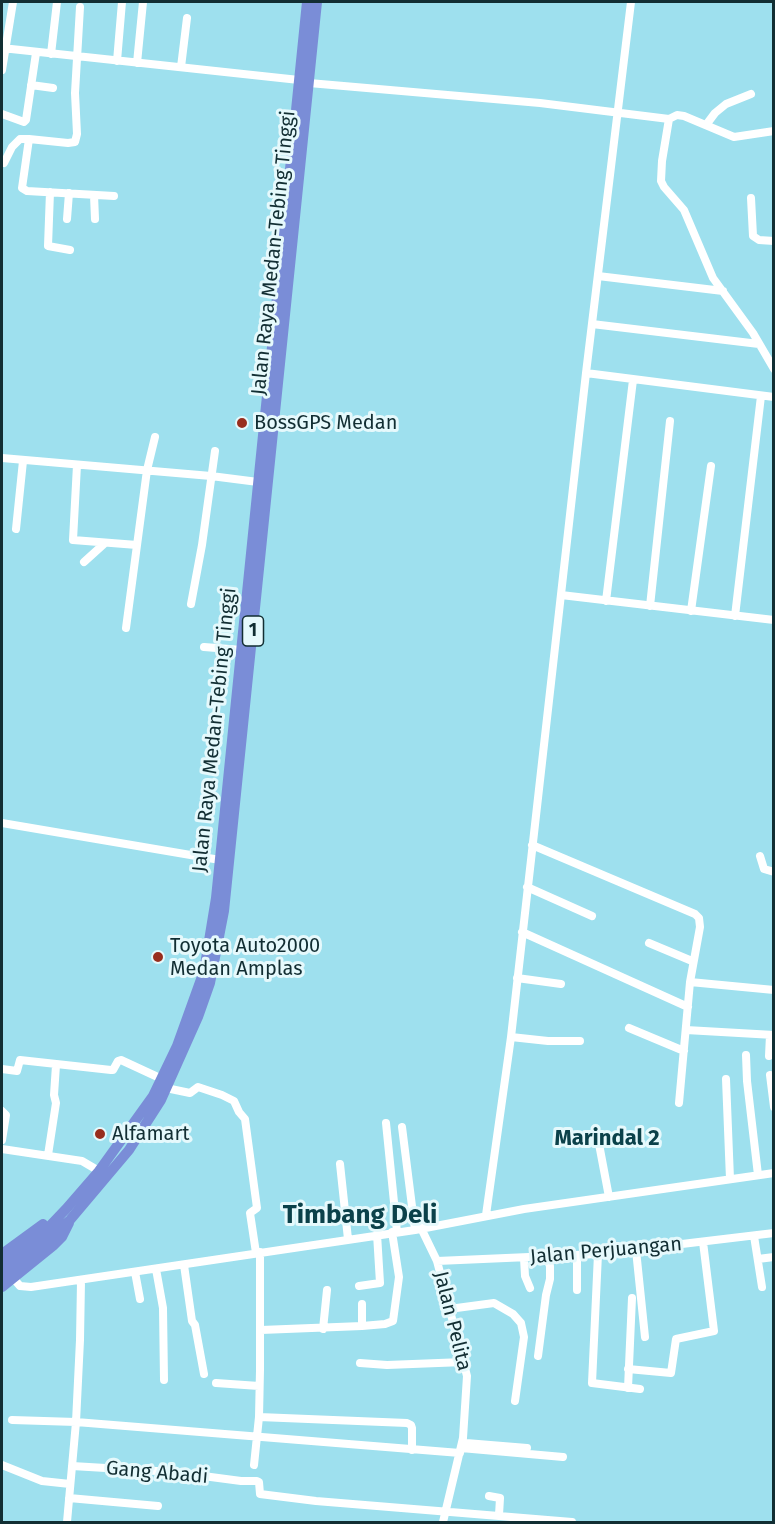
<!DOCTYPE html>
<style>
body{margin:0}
#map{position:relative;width:775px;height:1524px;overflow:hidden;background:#9ee0ee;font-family:"Fira Sans",sans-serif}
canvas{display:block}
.frame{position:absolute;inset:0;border:3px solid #122e33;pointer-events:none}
</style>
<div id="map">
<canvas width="775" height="1524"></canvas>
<div class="frame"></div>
</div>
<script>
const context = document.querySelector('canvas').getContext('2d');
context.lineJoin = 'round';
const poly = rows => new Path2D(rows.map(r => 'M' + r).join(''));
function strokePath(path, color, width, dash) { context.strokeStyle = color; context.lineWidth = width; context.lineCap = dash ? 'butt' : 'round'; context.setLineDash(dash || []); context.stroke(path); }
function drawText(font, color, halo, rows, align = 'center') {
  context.font = font + ' "Fira Sans",sans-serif'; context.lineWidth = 6; context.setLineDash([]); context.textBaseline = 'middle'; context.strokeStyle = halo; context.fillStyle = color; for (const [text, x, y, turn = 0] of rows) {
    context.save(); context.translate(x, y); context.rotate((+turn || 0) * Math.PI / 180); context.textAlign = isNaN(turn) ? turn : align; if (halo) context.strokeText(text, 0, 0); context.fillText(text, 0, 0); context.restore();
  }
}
const minor = poly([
 [80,7,75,93,77,134,75,142,68,143,29,139,22,188,27,191,114,196],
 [2,48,299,80],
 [51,54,57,2],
 [117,61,122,2],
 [137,63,143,2],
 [181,67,187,18],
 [2,70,13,2],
 [309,83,540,103,669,119,662,161,661,181,664,187,684,210,713,278,753,333,774,369],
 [31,85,53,88],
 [2,114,24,122,26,120,36,53],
 [669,119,677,115,684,116,734,137,774,131],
 [706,125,715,113,726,104,751,94],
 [4,163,12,147,20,139,29,139],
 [50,192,48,246,70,250],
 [94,195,95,219],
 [751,198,753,236,759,240,774,241],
 [67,219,69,193],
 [598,276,723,291],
 [592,324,759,344],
 [586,373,774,397],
 [2,458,211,476,258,482],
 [77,465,73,540,137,545],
 [16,529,23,461],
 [84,562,105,543],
 [561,595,774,620],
 [606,601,633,380],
 [191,604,202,545,215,451],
 [650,606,670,421],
 [691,611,711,466],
 [735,616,761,396],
 [126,628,147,470,155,437],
 [204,647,242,650],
 [2,823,220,860],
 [532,845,695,914,699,918,700,927,690,982,679,1103],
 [760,856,764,869,774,872],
 [527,887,592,916],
 [522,932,688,1007],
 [649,943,692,961],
 [517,978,561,984],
 [690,982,774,990],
 [629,1028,684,1051],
 [686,1030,774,1035],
 [511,1037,548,1041,580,1041],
 [746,1055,747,1081,758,1175],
 [769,1056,770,1035],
 [2,1069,17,1071,20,1060,111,1070,113,1070,118,1061,121,1060,162,1079],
 [770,1075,774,1107],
 [726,1079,730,1179],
 [166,1088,190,1093,198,1087,222,1095,234,1101,239,1112,245,1119,257,1208,250,1213,256,1253],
 [2,1111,6,1115,2,1140],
 [386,1123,397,1232],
 [402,1127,415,1230],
 [588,1138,596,1140,599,1144,609,1197],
 [2,1149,82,1161,99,1171],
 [48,1155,56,1103,54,1095,56,1065],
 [340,1164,348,1239],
 [486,1215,511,1037,586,373,631,2],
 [421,1228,437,1261,467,1376,463,1438,443,1522],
 [754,1236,762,1287],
 [636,1250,645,1337],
 [598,1254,592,1383,640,1389],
 [524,1258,525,1276,530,1288],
 [758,1259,774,1257],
 [437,1261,598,1254,774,1233],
 [184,1265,192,1321,195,1325,204,1374],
 [156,1269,163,1308,164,1380],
 [135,1272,140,1299],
 [13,1278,20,1286,31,1287,415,1230,524,1209,774,1173],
 [359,1286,380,1283,377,1234],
 [577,1290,577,1255],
 [362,1304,362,1326],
 [449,1309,494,1303,513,1314,521,1323,524,1337,515,1401],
 [323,1329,327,1290],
 [261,1330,362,1326,385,1324,393,1321,399,1277,392,1232],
 [538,1356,546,1295,550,1279,550,1266,546,1256],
 [360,1363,387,1365,464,1362],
 [628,1369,671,1373,676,1339,714,1331,703,1242],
 [216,1383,259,1386],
 [628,1388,632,1298],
 [259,1417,407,1423,411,1425,412,1428,412,1450],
 [12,1420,76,1422,460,1453],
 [466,1443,527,1448],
 [461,1448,563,1457],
 [2,1465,42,1481,70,1484],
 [254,1465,259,1417,260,1370,260,1252],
 [72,1466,173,1472,241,1481,257,1481,259,1482,260,1494,316,1501,572,1522],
 [489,1496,500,1498,499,1515],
 [69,1498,158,1506],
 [67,1522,76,1422,80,1340,81,1281]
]);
const highway = poly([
 [2,1254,43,1224],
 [2,1265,46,1230,66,1209,99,1171,153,1096,177,1046,204,971,216,898,307,2],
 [2,1276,70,1220,129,1150,161,1100,198,1017,210,983,224,911,317,2],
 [2,1287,54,1245,62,1237,69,1223]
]);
const markers = [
 [242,423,6,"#982e1e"],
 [158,957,6,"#982e1e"],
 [100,1134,6,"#982e1e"]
];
const shields = [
 [253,631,21]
];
const shieldNames = [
 ["1",253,631]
];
const streetNames = [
 ["Jalan Raya Medan-Tebing Tinggi",274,253,-84],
 ["Jalan Raya Medan-Tebing Tinggi",215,730,-84],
 ["Jalan Perjuangan",606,1251,-5],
 ["Jalan Pelita",452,1321,76],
 ["Gang Abadi",157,1473,5]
];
const poiNames = [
 ["BossGPS Medan",254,423],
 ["Toyota Auto2000",170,946],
 ["Medan Amplas",170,969],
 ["Alfamart",112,1134]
];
const quarterNames = [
 ["Marindal 2",607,1139]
];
const districtNames = [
 ["Timbang Deli",360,1216]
];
strokePath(minor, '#fff', 8);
strokePath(highway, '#7a8dd7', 10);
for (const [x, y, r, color] of markers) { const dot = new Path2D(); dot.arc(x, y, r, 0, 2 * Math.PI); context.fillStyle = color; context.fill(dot); strokePath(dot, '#e6f9fc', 2); }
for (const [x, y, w] of shields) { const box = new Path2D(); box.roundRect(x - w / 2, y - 15, w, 30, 4.5); context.fillStyle = '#e6f9fc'; context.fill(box); strokePath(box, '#122e33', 1.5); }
drawText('bold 18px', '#122e33', null, shieldNames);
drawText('20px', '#122e33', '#e6f9fc', streetNames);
drawText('20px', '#122e33', '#e6f9fc', poiNames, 'left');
drawText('bold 22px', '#0b414a', '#e6f9fc', quarterNames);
drawText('bold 26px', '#0b414a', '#e6f9fc', districtNames);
</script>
